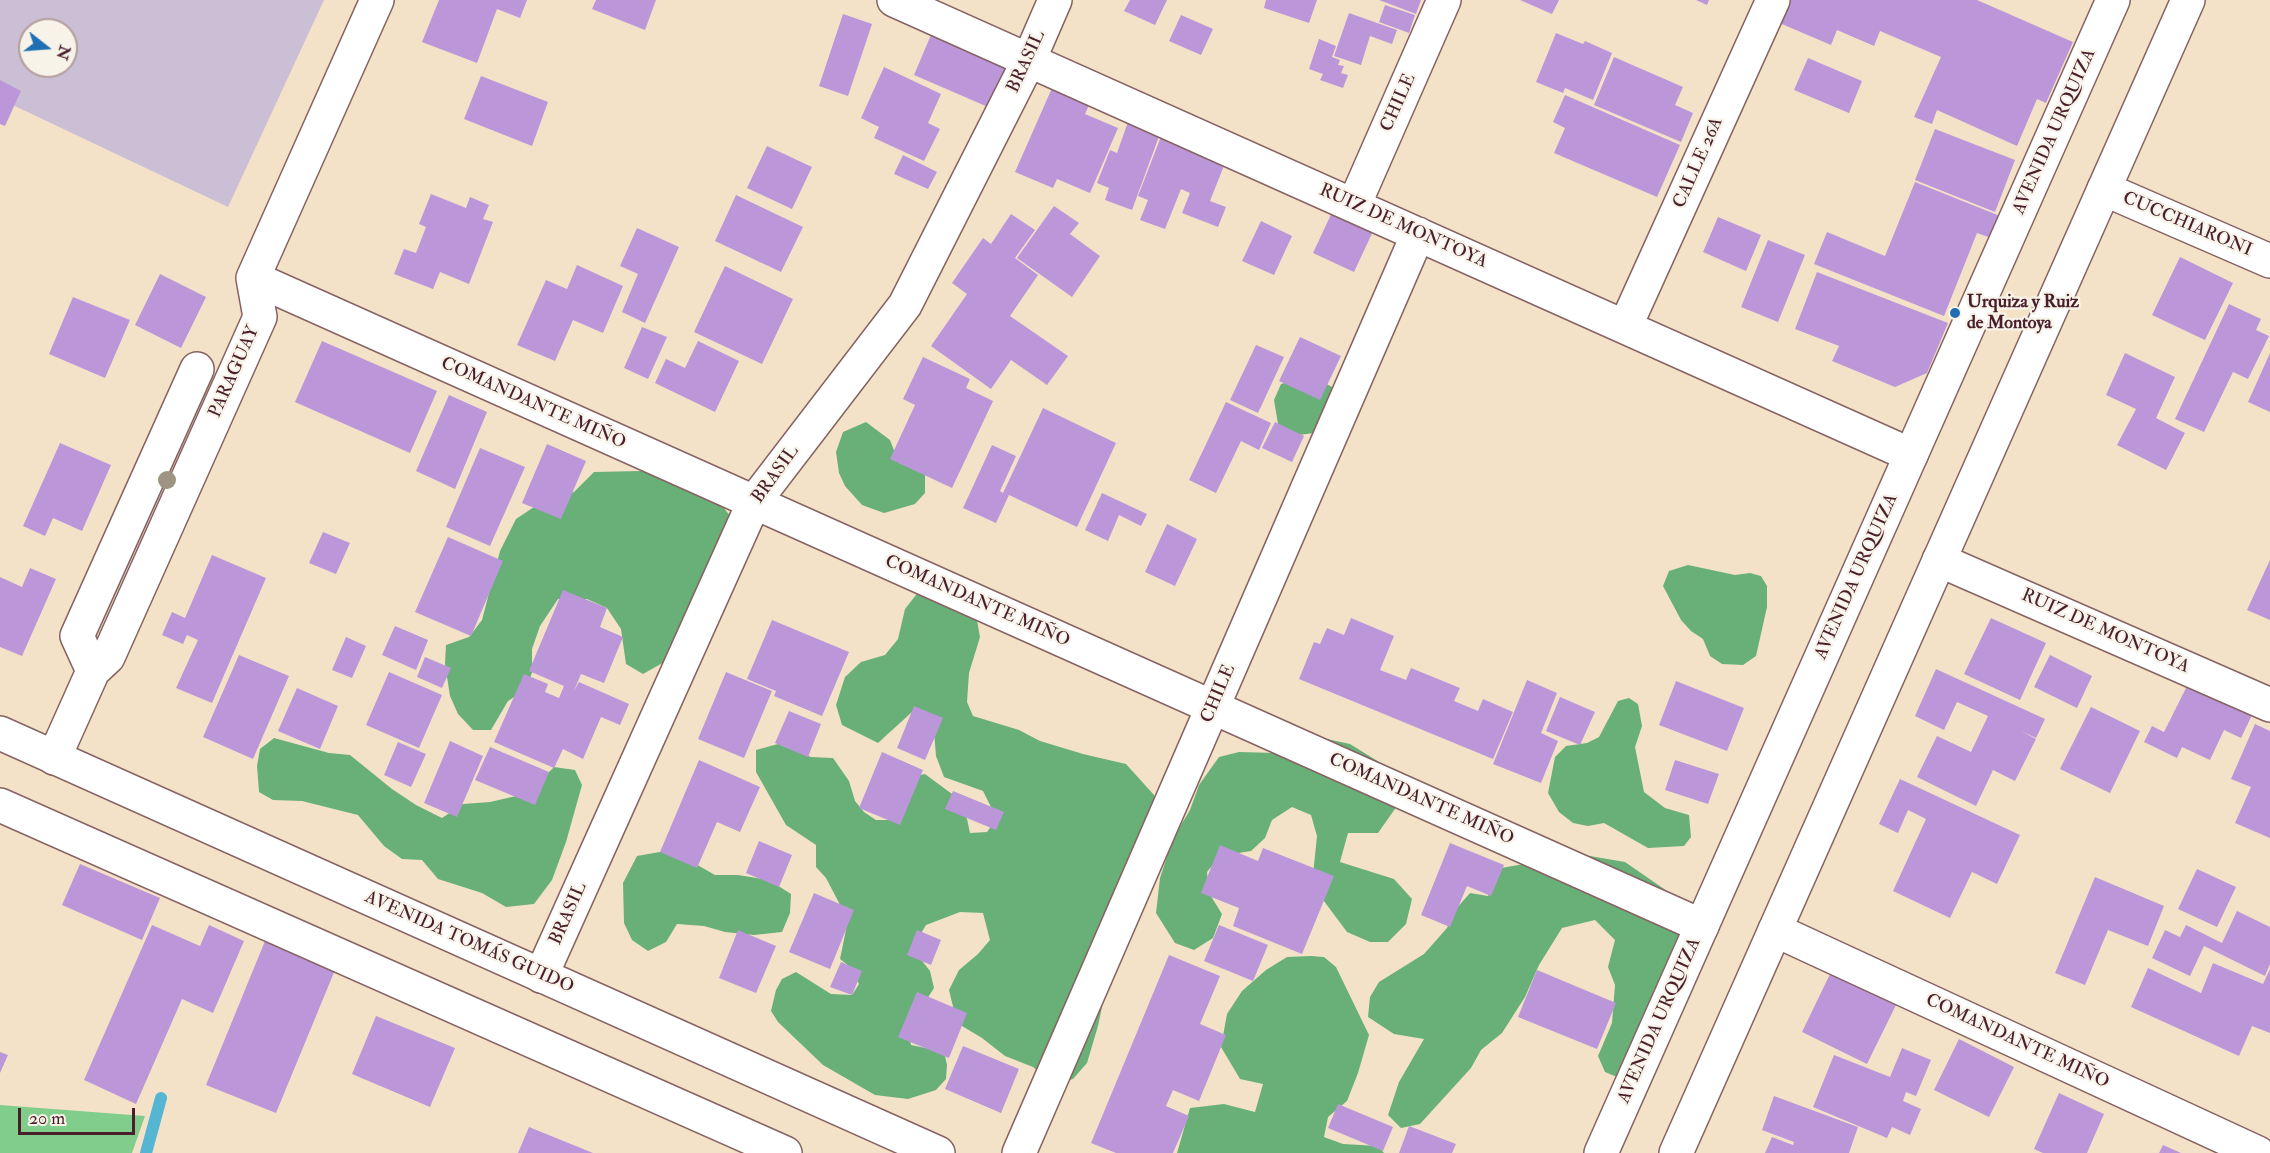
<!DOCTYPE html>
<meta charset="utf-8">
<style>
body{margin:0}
#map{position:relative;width:2270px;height:1153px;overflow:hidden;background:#f4e2c8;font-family:"IM FELL Double Pica",serif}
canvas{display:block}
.north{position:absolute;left:18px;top:18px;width:60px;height:60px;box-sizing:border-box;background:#f7f3e8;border:2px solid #b29e9c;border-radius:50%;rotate:107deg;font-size:16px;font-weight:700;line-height:24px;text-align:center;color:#4a1f2b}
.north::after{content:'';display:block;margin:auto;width:21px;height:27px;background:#1f6fb2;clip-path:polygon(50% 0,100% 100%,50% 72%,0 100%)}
.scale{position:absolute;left:18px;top:1108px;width:117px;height:27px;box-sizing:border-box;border:3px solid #4a1f2b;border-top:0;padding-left:8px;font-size:18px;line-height:21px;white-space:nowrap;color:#4a1f2b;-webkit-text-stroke:4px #f7f3e8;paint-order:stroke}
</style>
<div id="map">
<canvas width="2270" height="1153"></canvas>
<div class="north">N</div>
<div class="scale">20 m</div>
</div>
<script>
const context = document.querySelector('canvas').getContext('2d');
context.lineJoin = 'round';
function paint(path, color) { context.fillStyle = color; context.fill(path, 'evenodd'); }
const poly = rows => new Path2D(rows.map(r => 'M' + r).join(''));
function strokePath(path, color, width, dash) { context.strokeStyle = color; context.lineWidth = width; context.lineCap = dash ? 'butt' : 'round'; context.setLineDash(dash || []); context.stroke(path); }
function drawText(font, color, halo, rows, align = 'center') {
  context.font = font + ' "IM FELL Double Pica",serif'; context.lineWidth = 4.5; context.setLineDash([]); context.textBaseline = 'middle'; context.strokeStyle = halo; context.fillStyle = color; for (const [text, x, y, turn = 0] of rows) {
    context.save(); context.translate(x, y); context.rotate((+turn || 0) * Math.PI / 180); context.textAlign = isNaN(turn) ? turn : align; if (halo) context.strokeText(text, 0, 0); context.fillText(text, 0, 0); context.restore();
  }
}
const industrial = poly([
 [0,0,324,0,228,207,0,99],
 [30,30,66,30,66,66,30,66]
]);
const green = poly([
 [0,1105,145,1116,132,1153,0,1153]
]);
const forest = poly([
 [1299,379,1317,379,1336,389,1329,431,1299,435,1278,424,1274,400,1281,384],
 [866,422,890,440,899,463,925,473,925,493,915,504,884,513,862,505,845,486,839,473,836,452,843,432],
 [640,471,678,475,711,491,743,533,666,661,643,674,626,664,621,629,607,608,587,599,558,599,540,626,532,649,532,673,525,690,508,701,491,730,473,730,458,714,450,696,445,664,446,645,469,637,482,620,500,551,516,519,540,503,574,492,594,472],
 [1688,565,1735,575,1750,573,1761,576,1767,586,1767,607,1756,656,1743,665,1722,664,1710,656,1703,639,1691,631,1681,620,1663,586,1669,571],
 [919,591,975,609,980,637,969,673,967,702,973,716,1019,730,1040,741,1083,754,1126,764,1154,795,1159,828,1107,983,1098,1026,1087,1063,1073,1079,1054,1084,1033,1067,1005,1056,982,1038,957,1023,949,990,959,970,978,954,990,940,983,913,960,912,926,925,912,948,930,971,934,988,908,1029,911,1045,935,1050,945,1056,947,1065,946,1079,936,1090,908,1099,875,1095,823,1065,778,1022,771,1011,776,990,782,979,796,972,831,994,852,995,859,984,850,967,840,959,848,920,826,878,816,867,816,845,786,825,756,772,756,750,778,744,811,757,833,758,849,781,855,801,864,812,876,820,891,820,905,778,925,774,952,794,967,819,970,833,987,832,992,825,995,815,983,791,944,777,936,756,934,732,912,712,878,743,842,725,836,705,845,677,861,662,885,655,898,639,905,609],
 [1629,698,1638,704,1642,726,1635,747,1644,792,1665,808,1689,815,1691,837,1684,846,1648,848,1604,823,1588,826,1573,823,1559,812,1548,793,1555,757,1566,746,1587,743,1599,737,1618,701],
 [274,738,329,753,350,755,392,789,416,805,442,818,463,804,490,802,538,791,547,774,554,767,575,770,582,785,566,842,552,880,534,904,506,907,482,893,438,879,422,860,402,859,384,846,358,815,302,801,273,800,259,792,257,766,260,749],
 [1327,739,1350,744,1392,770,1397,806,1378,833,1348,833,1340,862,1394,879,1412,899,1406,924,1388,942,1370,942,1347,932,1312,885,1317,836,1311,815,1292,807,1272,820,1265,838,1251,851,1220,856,1207,872,1209,893,1222,914,1213,938,1194,950,1175,943,1156,913,1160,878,1173,838,1190,810,1199,785,1219,757,1239,752,1277,753,1304,744],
 [671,850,715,875,738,875,769,880,791,894,790,913,782,932,754,935,725,932,704,926,677,924,666,942,648,951,632,940,624,923,623,883,637,856],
 [1584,855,1625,862,1667,891,1681,936,1631,1075,1617,1077,1605,1072,1598,1056,1612,1023,1615,985,1608,967,1615,940,1595,920,1562,928,1539,965,1525,997,1502,1033,1481,1050,1471,1068,1420,1124,1401,1128,1388,1115,1399,1082,1424,1039,1394,1034,1368,1017,1370,997,1379,982,1424,954,1447,928,1455,910,1470,893,1488,896,1501,868,1524,864,1552,866],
 [1311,956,1324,957,1336,967,1369,1035,1358,1073,1347,1101,1328,1117,1324,1137,1343,1144,1378,1146,1384,1153,1177,1153,1190,1108,1224,1104,1255,1112,1263,1084,1240,1079,1221,1047,1227,1014,1242,991,1266,970,1287,957]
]);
const stream = poly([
 [146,1153,161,1098]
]);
const building = poly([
 [439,0,527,0,520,18,497,9,477,63,422,42],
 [596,0,656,0,645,30,592,9],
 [1130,0,1167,0,1155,25,1124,11],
 [1266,0,1317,0,1309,23,1264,8],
 [1379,0,1421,0,1416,14],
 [1520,0,1559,0,1552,14],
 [1696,0,1709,0,1707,5],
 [1786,0,1977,0,2073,42,2046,103,2037,99,2017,146,1937,110,1932,124,1914,117,1941,57,1880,31,1874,46,1837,30,1831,45,1777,22],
 [1385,5,1415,15,1409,33,1379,22],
 [1349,13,1397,30,1392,44,1370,36,1361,65,1334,56],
 [843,14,872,24,848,96,819,86],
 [1181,15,1213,29,1201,55,1169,41],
 [933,30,1008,62,988,107,914,75],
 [1556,33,1583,44,1585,41,1612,53,1593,100,1565,88,1563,93,1536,82],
 [1319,39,1336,46,1332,57,1340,60,1338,65,1344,66,1341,73,1348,75,1343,88,1320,80,1323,74,1309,69],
 [1614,57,1683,87,1675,105,1693,113,1681,142,1594,105],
 [1808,58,1862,81,1849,113,1794,90],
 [884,67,941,94,928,123,940,129,924,161,874,138,879,127,861,118],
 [481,76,548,102,532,146,464,119],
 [0,80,21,91,5,126,0,124],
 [1052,88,1089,105,1085,114,1118,128,1090,193,1057,179,1053,188,1015,172],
 [1565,95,1680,145,1657,197,1554,153,1565,128,1553,122],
 [1129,119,1161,131,1132,210,1105,200,1109,188,1097,183,1110,150,1117,153],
 [1935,129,2015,160,1995,212,1915,180],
 [1162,134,1227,158,1210,201,1226,207,1218,227,1182,213,1190,193,1181,189,1165,229,1140,220,1148,200,1138,196],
 [767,146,812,167,792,209,747,188],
 [903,155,937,172,928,189,894,174],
 [1915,182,2000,216,1991,238,1977,233,1944,316,1814,264,1827,232,1885,256],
 [431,194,466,208,470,197,489,205,483,219,493,222,469,284,440,272,433,289,394,274,404,249,416,253,426,227,419,224],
 [736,195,803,227,781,272,715,241],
 [1054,206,1079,223,1070,234,1100,256,1072,297,1017,258],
 [1334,208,1375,227,1354,272,1313,253],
 [1011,214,1035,230,1015,258,1038,275,1010,316,1068,356,1047,385,1011,360,991,389,931,346,967,294,952,283,983,238,991,244],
 [1718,217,1761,235,1746,271,1703,252],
 [1261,221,1292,236,1274,275,1242,261],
 [637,228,679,247,645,323,622,312,638,274,620,266],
 [1768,240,1805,255,1778,322,1741,307],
 [2180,257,2233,283,2205,340,2152,315],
 [577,265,623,286,603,333,573,320,555,361,517,345,546,280,567,289],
 [725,266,793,299,762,364,694,332],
 [1817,272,1948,323,1927,373,1895,387,1832,361,1839,346,1795,329],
 [160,274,206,297,181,348,135,325],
 [73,297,130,320,105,378,49,354],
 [2229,304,2261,319,2256,330,2269,336,2248,379,2233,372,2204,432,2175,419],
 [642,327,667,337,648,379,624,368],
 [1300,337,1341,356,1320,400,1279,381],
 [322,341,437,391,410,453,295,402],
 [698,341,739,361,715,412,655,383,666,359,685,368],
 [1256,345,1284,357,1258,413,1230,400],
 [2125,353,2175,377,2156,418,2185,433,2166,470,2117,445,2136,409,2106,395],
 [2270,353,2270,412,2248,402],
 [923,357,970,379,966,388,993,401,952,488,890,459,915,405,903,399],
 [449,395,487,412,455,489,416,471],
 [1226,402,1271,423,1259,450,1241,441,1216,493,1189,480],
 [1043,408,1116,443,1077,527,1009,495,996,523,963,508,992,445,1016,456,1000,491,1003,493],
 [1275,422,1304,436,1292,462,1262,448],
 [60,443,111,465,82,531,53,518,45,536,23,526],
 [547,444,586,461,561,519,522,503],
 [480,448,525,467,490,546,446,527],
 [1102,493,1147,514,1141,526,1119,515,1108,541,1085,530],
 [1167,524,1197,539,1175,586,1145,572],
 [323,532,350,543,336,574,309,563],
 [448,537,503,561,471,636,415,612],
 [212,555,266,578,212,703,176,688,198,640,187,635,183,644,162,635,172,612,185,618],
 [2270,560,2270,620,2247,610],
 [30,568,56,579,22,656,0,647,0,577,22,587],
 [563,590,607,608,600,627,623,637,604,683,581,674,574,691,579,682,629,704,620,725,601,717,583,759,563,749,554,768,494,742,524,674,548,684,545,692,559,698,564,686,529,671],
 [1351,618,1394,636,1380,670,1406,680,1411,668,1460,688,1454,701,1478,711,1483,699,1513,712,1493,759,1299,679,1314,642,1320,644,1327,628,1344,635],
 [1991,618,2046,643,2020,700,1964,674],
 [772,620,849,652,822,716,774,696,776,691,747,679],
 [395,626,428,640,416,670,382,655],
 [346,637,366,646,352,678,332,670],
 [239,655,289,676,253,759,203,737],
 [2050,655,2092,676,2077,708,2034,687],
 [425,657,451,668,442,688,417,677],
 [1936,669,2045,719,2036,738,2021,731,2036,739,2015,781,1993,770,1976,806,1917,777,1937,736,1971,752,1988,716,1957,702,1944,730,1915,716],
 [389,672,442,695,419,748,366,725],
 [726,672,772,691,744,758,698,739],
 [1527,680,1557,693,1541,733,1558,741,1541,783,1493,764],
 [2190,680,2254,711,2241,738,2224,730,2210,760,2182,747,2177,758,2144,742,2152,726,2164,732],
 [1676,681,1744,708,1727,751,1659,725],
 [297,688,338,706,320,749,278,731],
 [1560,697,1595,712,1580,745,1546,731],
 [914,706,943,718,925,760,897,748],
 [2091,707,2140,731,2110,793,2060,769],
 [789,711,821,724,808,757,775,743],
 [2255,724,2270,731,2270,838,2235,823,2251,787,2231,779],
 [450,741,483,756,457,817,424,803],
 [398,742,426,754,411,787,384,775],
 [490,747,549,772,535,805,475,780],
 [882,752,923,770,900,825,859,808],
 [699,760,760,787,740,832,717,822,697,868,660,852],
 [1675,760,1719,774,1708,804,1665,790],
 [1900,779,2020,835,1997,884,1972,872,1950,918,1893,891,1926,819,1908,810,1898,833,1879,824],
 [953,791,1004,812,996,830,945,809],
 [759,841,792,855,779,887,746,873],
 [1450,843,1504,865,1491,896,1467,886,1450,927,1421,915],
 [1220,845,1258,861,1263,848,1334,876,1302,954,1233,926,1239,908,1201,893],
 [80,864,160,898,142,940,62,905],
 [2197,869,2236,887,2217,927,2178,909],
 [2095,877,2164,906,2148,946,2108,930,2085,985,2055,973],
 [814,893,854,910,830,969,789,952],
 [2237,911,2270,927,2270,964,2265,976,2204,946,2190,976,2152,958,2165,930,2180,937,2186,925,2222,943],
 [152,925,200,946,209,925,244,941,213,1013,182,999,136,1104,84,1080],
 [1219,925,1268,945,1253,981,1204,961],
 [738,930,776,946,756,993,719,978],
 [917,930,941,940,931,965,907,955],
 [265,941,335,970,276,1113,206,1085],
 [1169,955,1220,976,1200,1024,1226,1035,1199,1101,1173,1090,1166,1106,1189,1116,1173,1153,1116,1153,1091,1143],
 [841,962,862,971,852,995,830,987],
 [2213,963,2263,984,2270,969,2270,1033,2252,1026,2239,1056,2131,1007,2148,968,2201,993],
 [1537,970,1616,1003,1597,1049,1518,1017],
 [1831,972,1896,1005,1867,1064,1802,1032],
 [917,992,967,1013,949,1058,898,1037],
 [376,1016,455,1048,430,1107,352,1074],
 [1959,1039,2014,1067,1989,1117,1934,1090],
 [963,1046,1019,1069,1001,1113,945,1089],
 [1902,1048,1931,1060,1916,1096,1906,1092,1903,1101,1921,1109,1910,1135,1892,1127,1887,1138,1813,1107,1834,1055,1890,1077],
 [0,1052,8,1055,0,1073],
 [2059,1093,2104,1114,2087,1153,2043,1153,2034,1149],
 [1774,1096,1858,1127,1849,1153,1765,1153,1772,1137,1793,1145,1794,1142,1762,1130],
 [1338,1104,1393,1127,1383,1151,1328,1128],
 [1409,1126,1456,1144,1452,1153,1399,1153],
 [529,1127,593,1153,518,1153],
 [2163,1145,2181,1153,2159,1153]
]);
const street = poly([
 [894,0,1911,455],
 [2104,189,2270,261],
 [1354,205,1444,0],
 [253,278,1702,926],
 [1625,327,1773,0],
 [1939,560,2270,705],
 [93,671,77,636,197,369],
 [54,758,93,671,108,657,260,317,253,278,377,0],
 [1775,930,2258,1153],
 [541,976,754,502,905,305,1029,60,1055,0],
 [1019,1153,1418,234]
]);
const secondary = poly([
 [0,733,938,1153],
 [0,805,785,1153]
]);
const primary = poly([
 [1601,1153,2113,0],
 [1676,1153,2188,0]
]);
const trees = [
 [167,480]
];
const markers = [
 [1955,313,6,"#1f6fb2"]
];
const streetNames = [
 ["BRASIL",1027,62,-65],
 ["CHILE",1399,103,-66],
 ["AVENIDA URQUIZA",2055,132,-66],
 ["CALLE 26A",1699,163,-66],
 ["CUCCHIARONI",2187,225,23],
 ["RUIZ DE MONTOYA",1403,227,24],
 ["PARAGUAY",235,372,-66],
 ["COMANDANTE MIÑO",533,404,24],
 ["BRASIL",776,475,-54],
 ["AVENIDA URQUIZA",1857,577,-66],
 ["COMANDANTE MIÑO",977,602,24],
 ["RUIZ DE MONTOYA",2105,632,24],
 ["CHILE",1219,694,-67],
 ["COMANDANTE MIÑO",1421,800,24],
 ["BRASIL",569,914,-66],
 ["AVENIDA TOMÁS GUIDO",469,943,24],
 ["AVENIDA URQUIZA",1660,1021,-66],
 ["COMANDANTE MIÑO",2017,1042,25]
];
const poiNames = [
 ["Urquiza y Ruiz",1967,303],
 ["de Montoya",1967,324]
];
paint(industrial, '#cbbfd5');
paint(green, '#81cd8c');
paint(forest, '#68b078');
strokePath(stream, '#54b6d2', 12);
paint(building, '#bb97d9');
strokePath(street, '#866362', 36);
strokePath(secondary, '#866362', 36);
strokePath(primary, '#866362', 36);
strokePath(street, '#fff', 33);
strokePath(secondary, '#fff', 33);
strokePath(primary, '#fff', 33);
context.fillStyle = '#9f9382';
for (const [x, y] of trees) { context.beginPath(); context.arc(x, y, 9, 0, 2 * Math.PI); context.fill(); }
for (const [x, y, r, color] of markers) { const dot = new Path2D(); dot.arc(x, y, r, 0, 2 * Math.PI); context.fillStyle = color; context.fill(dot); strokePath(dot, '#f7f3e8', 2); }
drawText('18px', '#4a1f2b', '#f7f3e8', streetNames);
drawText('bold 18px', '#4a1f2b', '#f7f3e8', poiNames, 'left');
</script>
